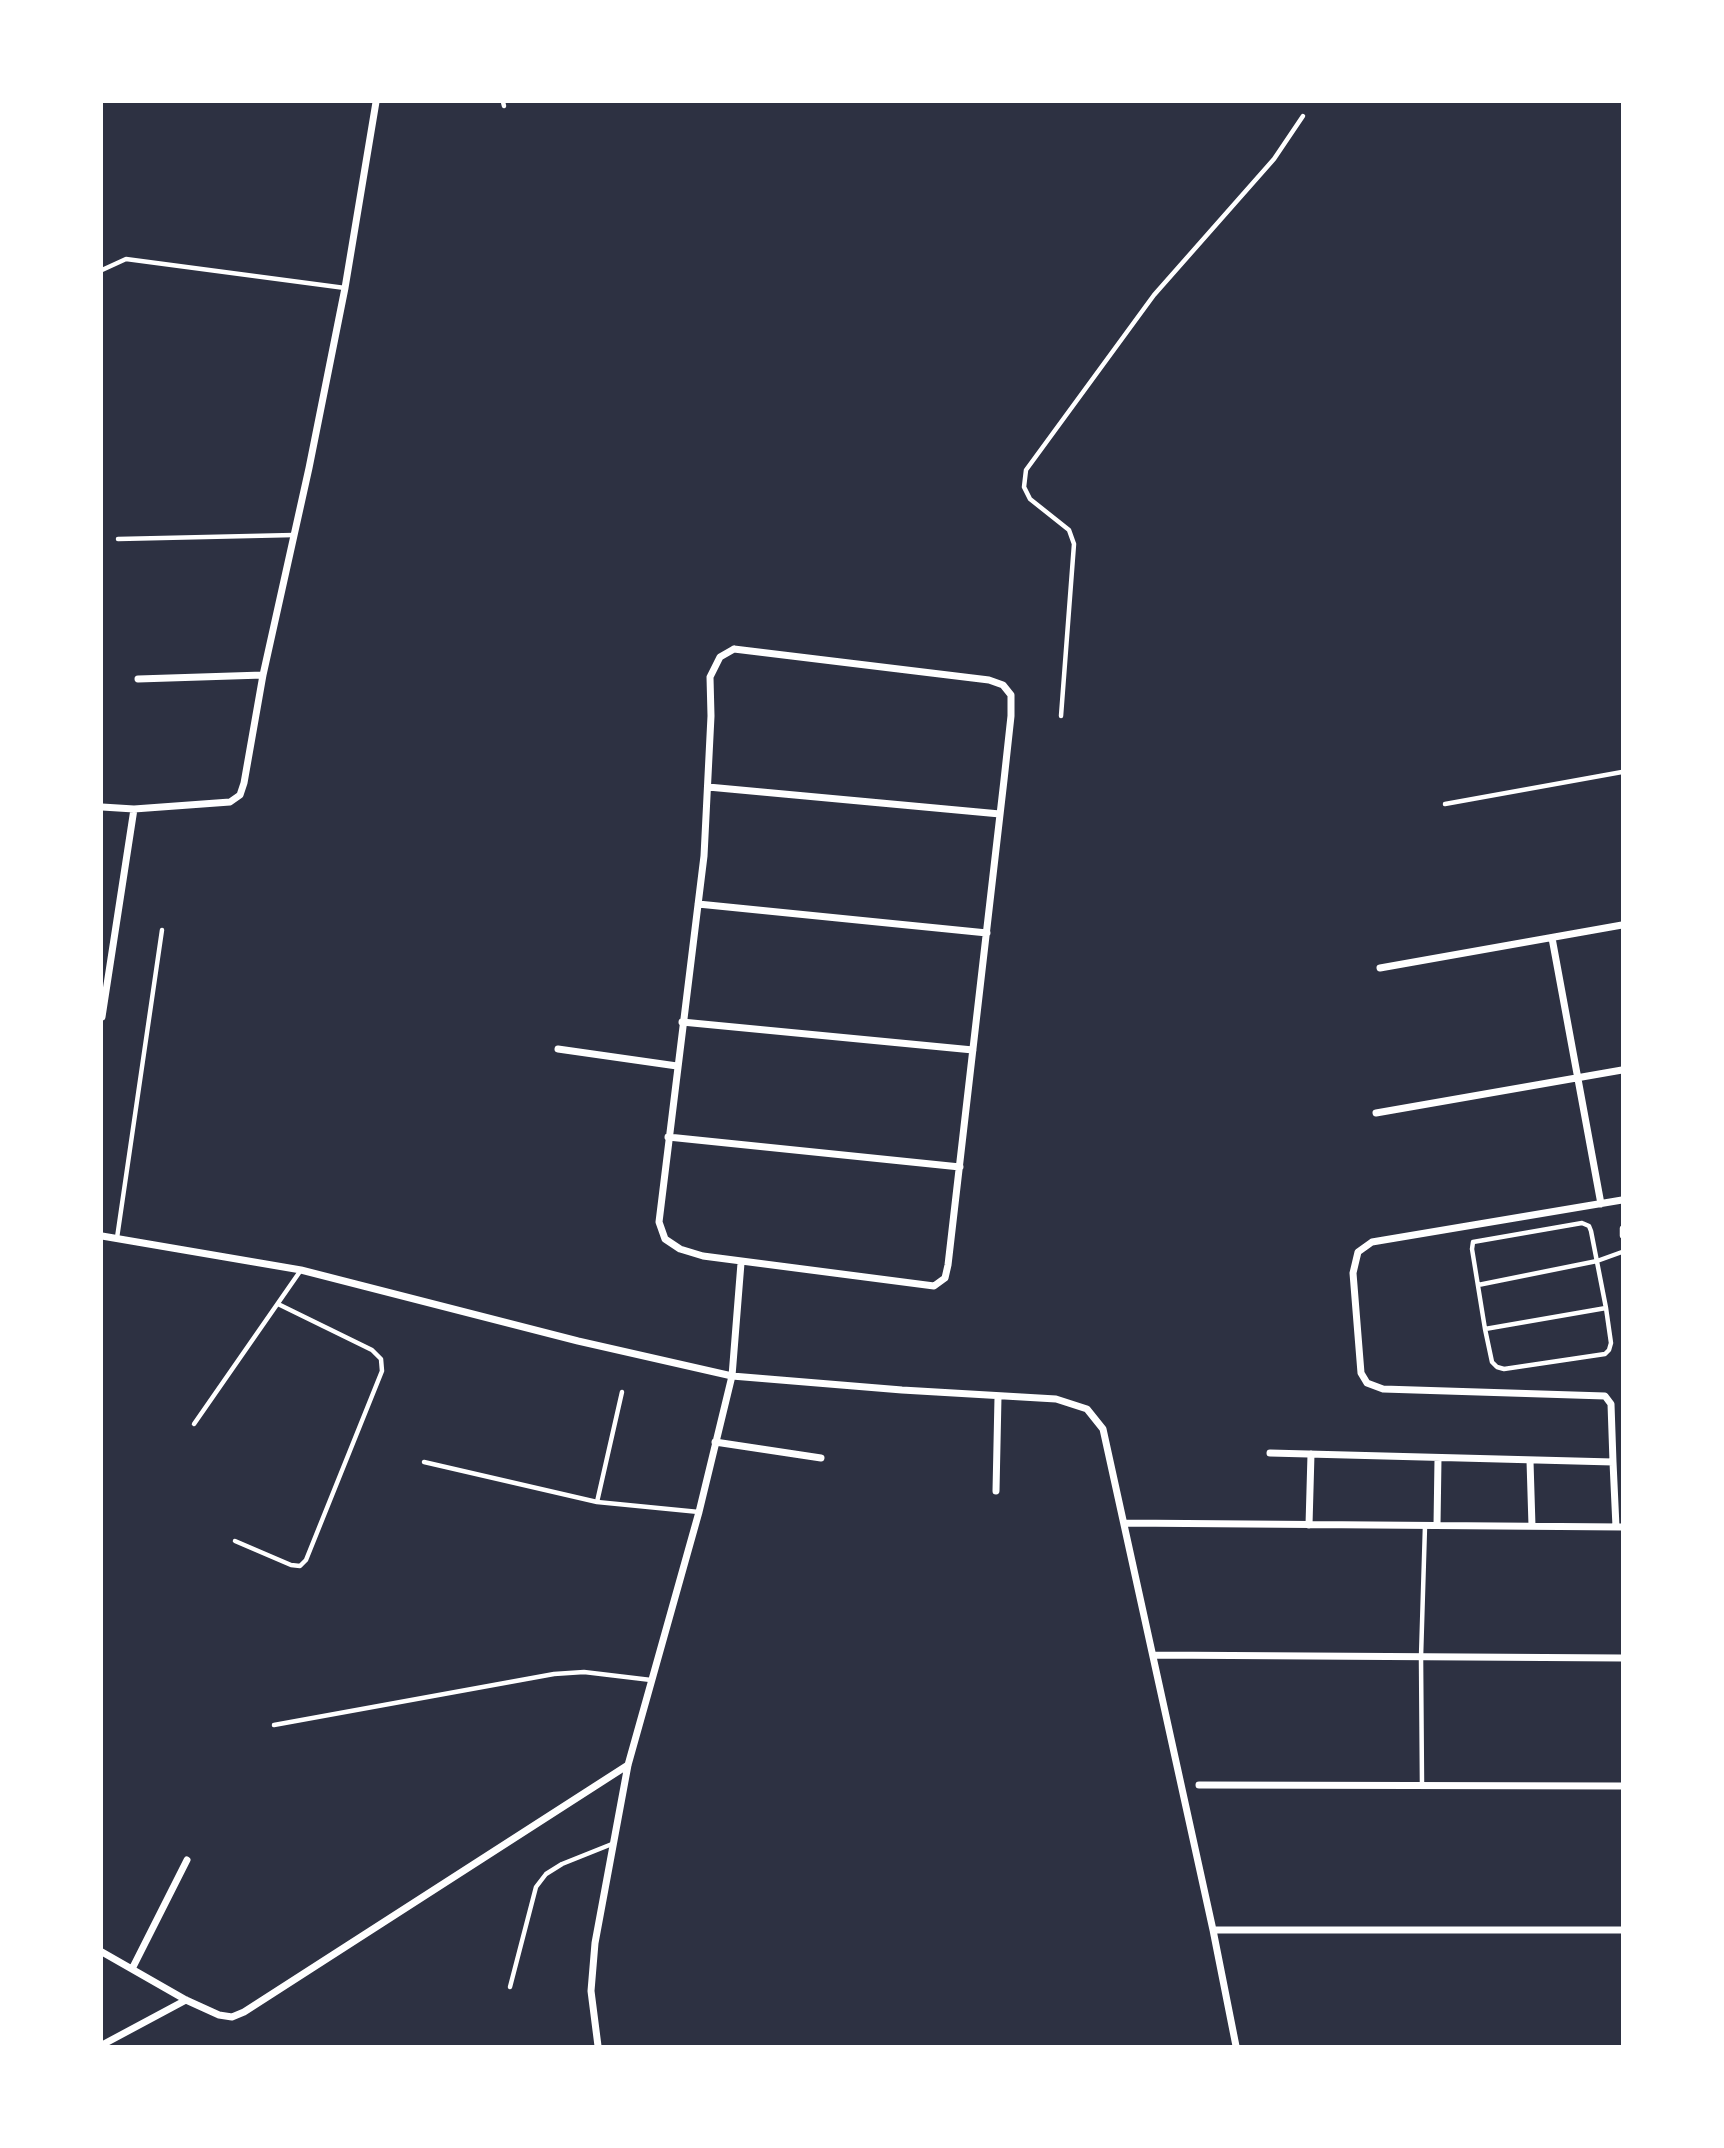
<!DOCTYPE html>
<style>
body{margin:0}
#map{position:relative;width:1724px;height:2148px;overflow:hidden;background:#2d3142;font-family:"Sofia Sans Condensed",sans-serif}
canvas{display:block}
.frame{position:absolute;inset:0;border:103px solid #fff;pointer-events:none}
</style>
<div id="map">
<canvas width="1724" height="2148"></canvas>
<div class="frame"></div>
</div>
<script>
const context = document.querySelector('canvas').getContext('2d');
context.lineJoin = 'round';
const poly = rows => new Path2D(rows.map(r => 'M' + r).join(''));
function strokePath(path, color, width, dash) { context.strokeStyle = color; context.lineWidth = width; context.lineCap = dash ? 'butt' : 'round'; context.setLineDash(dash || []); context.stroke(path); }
const service = poly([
 [503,102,504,106],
 [102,270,126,259,345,288],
 [118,539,294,535],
 [1061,716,1074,544,1069,530,1030,499,1024,487,1026,470,1154,295,1274,159,1303,116],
 [1445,804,1622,772],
 [1582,1223,1589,1226,1591,1231,1606,1308,1611,1343,1609,1350,1605,1354,1504,1369,1497,1367,1492,1362,1485,1329,1472,1249,1473,1242,1582,1223],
 [1622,1228,1622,1236],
 [117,1238,162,930],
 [1478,1285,1597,1261,1622,1252],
 [1485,1329,1606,1308],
 [194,1424,301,1270],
 [424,1462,597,1502,699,1512],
 [597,1502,622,1392],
 [235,1541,291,1565,300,1566,306,1560,382,1371,381,1359,372,1350,278,1304],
 [274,1725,554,1674,584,1672,651,1680],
 [1422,1785,1421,1657,1425,1526],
 [510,1987,536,1887,546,1874,562,1864,612,1844]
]);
const minor = poly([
 [734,649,989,680,1003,685,1011,695,1011,716,1004,780,948,1265,945,1278,934,1286,703,1256,680,1249,665,1239,659,1222,704,856,711,716,710,677,720,657,734,649],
 [138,679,263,675],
 [708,787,1000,814],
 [102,807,134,809,230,802,240,795,244,783,263,675,309,468,345,288,376,102],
 [698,904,987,933],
 [1552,938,1601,1204],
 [1380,968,1622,925],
 [102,1017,134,809],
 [682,1022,973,1050],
 [558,1049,677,1066],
 [1376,1113,1622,1070],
 [668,1137,960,1167],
 [102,1236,301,1270,578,1341,732,1376,902,1390,1056,1399,1087,1409,1103,1429,1213,1930,1236,2046],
 [715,1442,821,1458],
 [1270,1453,1613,1462,1616,1527],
 [1530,1461,1532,1526],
 [1613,1462,1611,1404,1605,1396,1383,1389,1367,1383,1361,1373,1353,1273,1358,1252,1372,1242,1622,1200],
 [996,1491,998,1397],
 [1124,1523,1622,1527],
 [1309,1525,1311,1454],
 [1437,1525,1438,1459],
 [1153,1655,1622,1658],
 [1199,1785,1622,1786],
 [1213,1930,1622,1930],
 [102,1952,186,2000,219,2015,232,2017,244,2012,628,1765],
 [132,1969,187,1860],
 [102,2045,186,2000],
 [598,2046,591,1991,595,1943,628,1765,699,1512,732,1376,741,1263]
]);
strokePath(service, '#fff', 4.5);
strokePath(minor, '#fff', 7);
</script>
